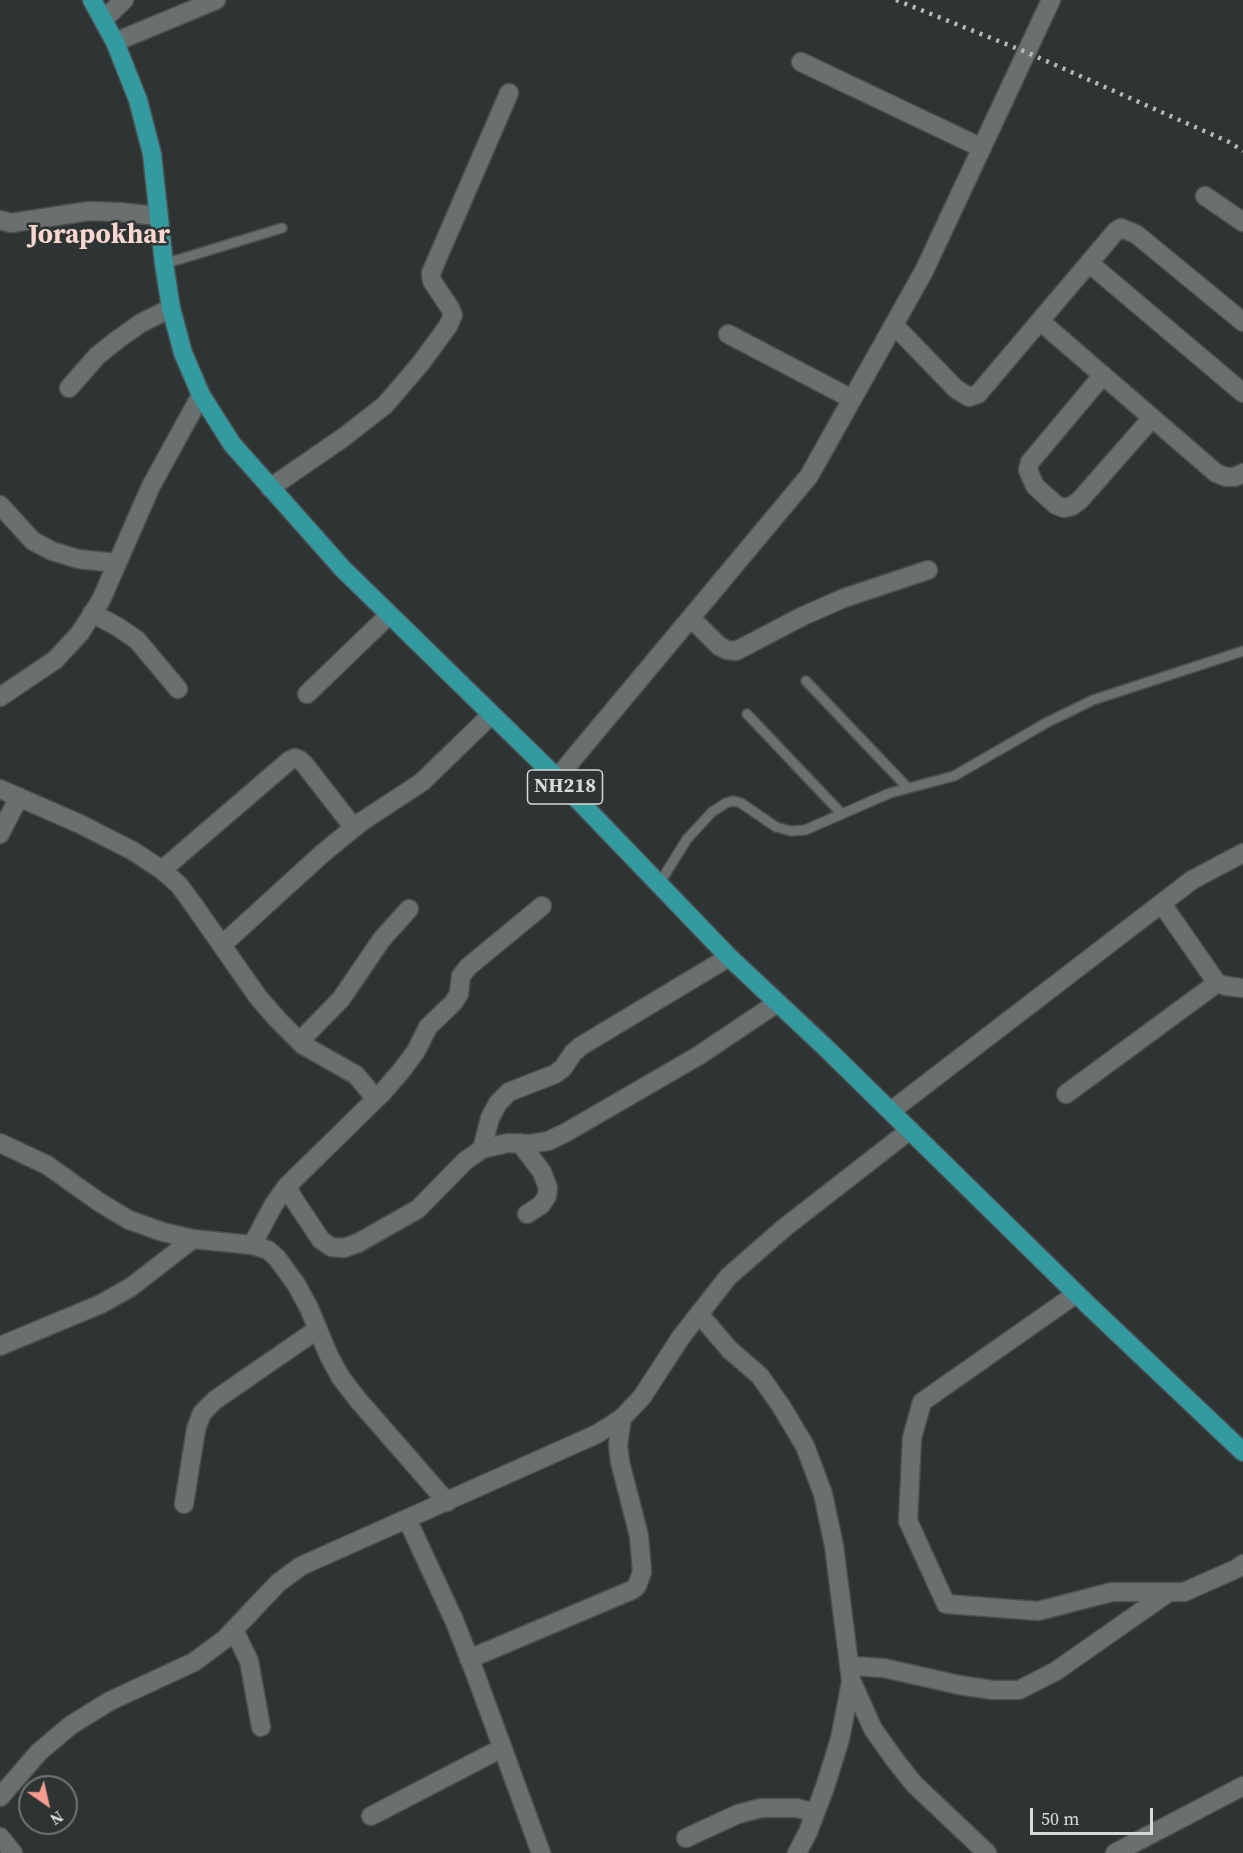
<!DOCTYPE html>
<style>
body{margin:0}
#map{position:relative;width:1243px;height:1853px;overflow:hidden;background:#2e3333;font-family:"Source Serif 4",serif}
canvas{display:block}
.north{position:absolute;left:18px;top:1775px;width:60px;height:60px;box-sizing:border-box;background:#2e3333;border:2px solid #717575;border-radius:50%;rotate:146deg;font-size:16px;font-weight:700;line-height:24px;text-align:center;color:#d6d9d9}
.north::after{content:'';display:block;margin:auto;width:21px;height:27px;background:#f59d8f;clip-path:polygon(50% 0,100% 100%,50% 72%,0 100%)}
.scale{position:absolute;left:1030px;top:1808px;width:123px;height:27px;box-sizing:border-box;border:3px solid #d6d9d9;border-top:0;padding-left:8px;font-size:18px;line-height:21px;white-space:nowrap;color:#d6d9d9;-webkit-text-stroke:4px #2e3333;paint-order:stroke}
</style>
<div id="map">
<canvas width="1243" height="1853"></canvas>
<div class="north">N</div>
<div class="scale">50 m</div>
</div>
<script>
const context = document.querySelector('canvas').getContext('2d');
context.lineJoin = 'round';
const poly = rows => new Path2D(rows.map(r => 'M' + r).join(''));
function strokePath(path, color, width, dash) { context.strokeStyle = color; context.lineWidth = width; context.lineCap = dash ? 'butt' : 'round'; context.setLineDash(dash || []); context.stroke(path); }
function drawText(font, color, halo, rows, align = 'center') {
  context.font = font + ' "Source Serif 4",serif'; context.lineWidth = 5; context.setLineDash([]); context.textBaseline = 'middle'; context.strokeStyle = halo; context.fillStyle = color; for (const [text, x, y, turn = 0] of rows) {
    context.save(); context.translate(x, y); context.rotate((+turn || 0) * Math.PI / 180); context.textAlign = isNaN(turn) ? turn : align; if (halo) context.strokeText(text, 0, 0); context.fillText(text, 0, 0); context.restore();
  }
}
const lane = poly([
 [164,264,282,228],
 [806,681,907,787],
 [747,714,842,814],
 [659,884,687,839,712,812,726,803,733,801,741,803,776,827,791,831,805,830,890,793,954,776,1046,723,1093,700,1243,651]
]);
const street = poly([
 [103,20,124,0],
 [115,42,216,0],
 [801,62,982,148],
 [1205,196,1243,222],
 [0,220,11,223,89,211,119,212,158,216],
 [1089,263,1243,393],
 [1040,321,1216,473,1226,477,1235,477,1243,473],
 [894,325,956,389,969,397,978,394,1116,231,1121,228,1136,234,1243,322],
 [728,334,852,399],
 [1103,375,1030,462,1028,470,1035,486,1056,505,1064,508,1072,506,1080,500,1152,418],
 [69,388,97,356,117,340,141,323,171,308],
 [270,488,344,437,385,405,421,363,448,326,453,315,450,308,432,281,431,273,509,93],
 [0,505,33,541,52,551,78,559,117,563],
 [92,613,118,627,137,640,178,689],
 [691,618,719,646,727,650,736,651,803,616,844,598,928,570],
 [307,694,389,615],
 [0,697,55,660,80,633,101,600,151,486,201,395],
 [557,778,809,476,924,271,1051,0],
 [0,789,80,824,133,851,162,870,290,760,295,758,300,760,305,765,354,828],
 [0,834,19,797],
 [162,870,179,885,193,904,258,997,278,1020,303,1045,356,1075,376,1099],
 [1162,904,1217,983,1226,986,1243,988],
 [222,945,323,853,361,822,422,782,491,715],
 [300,1041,341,999,382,939,409,909],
 [1066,1094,1217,983],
 [891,1111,1192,880,1243,853],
 [0,1143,47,1165,99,1202,129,1220,163,1232,193,1239,252,1245,268,1250,277,1258,296,1284,309,1308,329,1356,341,1378,359,1401,447,1502],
 [520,1143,542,1172,548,1188,547,1196,541,1205,527,1214],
 [482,1149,490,1118,498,1103,509,1092,555,1074,563,1068,573,1053,581,1046,729,957],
 [287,1186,293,1198,321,1240,331,1247,344,1248,358,1243,418,1209,465,1161,482,1149,508,1143,529,1144,548,1141,565,1133,698,1056,777,1003],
 [252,1245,274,1204,287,1186,382,1093,402,1070,416,1051,428,1027,453,1003,459,994,461,976,468,967,542,906],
 [1076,1294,922,1402,912,1438,908,1521,946,1604,1038,1611,1112,1592,1184,1592,1236,1569,1243,1564],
 [699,1314,730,1350,760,1376,781,1406,805,1446,823,1494,834,1546,851,1680,873,1729,895,1760,914,1784,987,1853],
 [0,1346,101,1304,131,1287,193,1239],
 [184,1504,196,1429,202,1413,215,1400,318,1329],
 [407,1519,454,1620,475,1673,541,1853],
 [234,1630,249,1661,261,1727],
 [469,1659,632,1590,637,1586,642,1572,639,1536,620,1462,618,1445,622,1418],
 [850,1666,884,1668,959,1685,993,1690,1019,1690,1056,1671,1169,1592],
 [371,1816,502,1748],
 [0,1837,13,1853],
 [686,1838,738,1814,761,1808,797,1808,815,1813],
 [797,1853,808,1832,825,1787,840,1739,851,1682],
 [1115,1853,1243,1786]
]);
const secondary = poly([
 [0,1797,39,1752,71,1725,110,1701,194,1662,225,1639,278,1583,301,1566,597,1434,622,1418,642,1397,681,1337,728,1277,784,1228,910,1130]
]);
const highway = poly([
 [92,0,115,42,138,100,152,154,164,264,171,308,183,353,201,395,232,444,343,569,557,778,729,957,826,1048,1087,1304,1243,1452]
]);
const rail = poly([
 [896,0,1026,52,1229,142,1243,151]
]);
const shields = [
 [565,787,75]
];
const shieldNames = [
 ["NH218",565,787]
];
const districtNames = [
 ["Jorapokhar",99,236]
];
strokePath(lane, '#4c4f50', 12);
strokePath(street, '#4c4f50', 21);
strokePath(secondary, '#4c4f50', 21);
strokePath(highway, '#4c4f50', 21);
strokePath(lane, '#6a6f6f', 9);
strokePath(street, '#6a6f6f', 18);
strokePath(secondary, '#6a6f6f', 18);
strokePath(highway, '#339a9f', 18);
strokePath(rail, '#b6b9b9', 4.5, [3, 6]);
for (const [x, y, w] of shields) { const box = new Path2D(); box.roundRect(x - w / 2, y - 17, w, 34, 4.5); context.fillStyle = '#2e3333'; context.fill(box); strokePath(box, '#d6d9d9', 1.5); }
drawText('bold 20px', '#d6d9d9', null, shieldNames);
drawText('bold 27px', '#f9d6d0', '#2e3333', districtNames);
</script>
